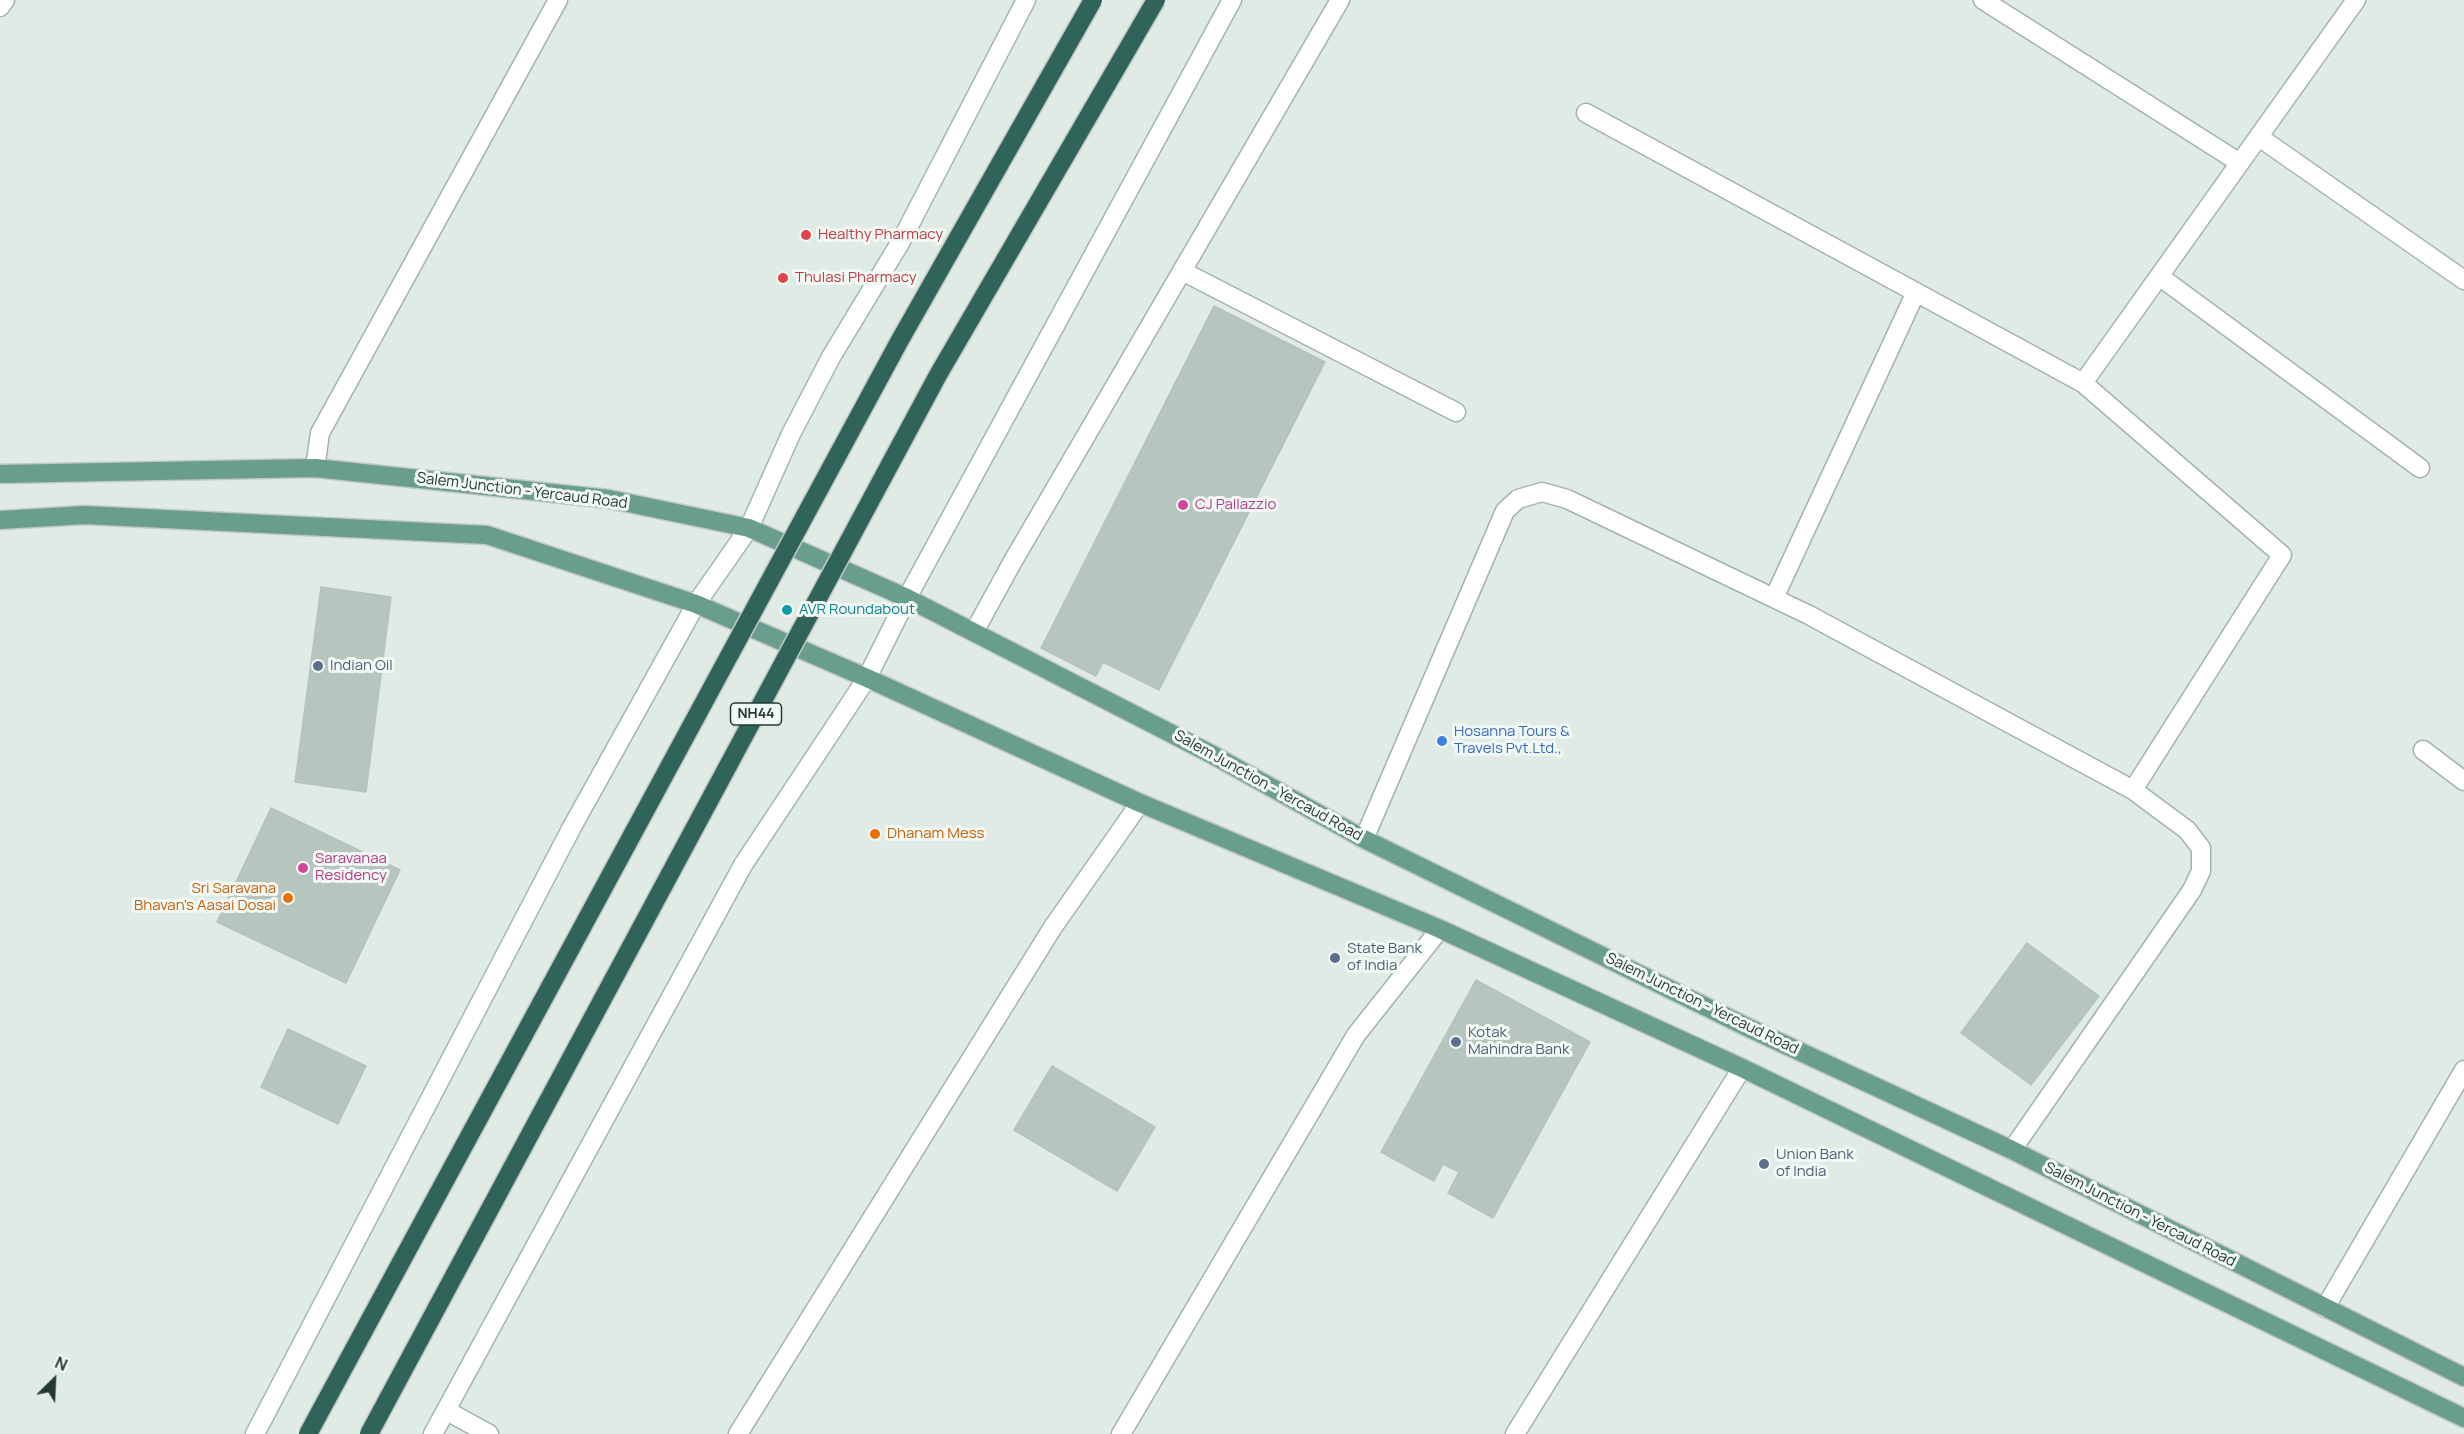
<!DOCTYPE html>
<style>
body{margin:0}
#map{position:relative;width:2464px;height:1434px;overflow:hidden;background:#e1ebe6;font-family:Manrope,sans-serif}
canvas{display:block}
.north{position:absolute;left:24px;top:1350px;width:60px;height:60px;-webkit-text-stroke:4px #f2f8f4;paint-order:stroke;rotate:24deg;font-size:16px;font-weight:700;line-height:24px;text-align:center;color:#233a33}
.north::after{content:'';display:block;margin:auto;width:21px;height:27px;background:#233a33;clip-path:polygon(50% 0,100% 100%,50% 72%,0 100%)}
</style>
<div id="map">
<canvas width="2464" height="1434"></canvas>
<div class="north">N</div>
</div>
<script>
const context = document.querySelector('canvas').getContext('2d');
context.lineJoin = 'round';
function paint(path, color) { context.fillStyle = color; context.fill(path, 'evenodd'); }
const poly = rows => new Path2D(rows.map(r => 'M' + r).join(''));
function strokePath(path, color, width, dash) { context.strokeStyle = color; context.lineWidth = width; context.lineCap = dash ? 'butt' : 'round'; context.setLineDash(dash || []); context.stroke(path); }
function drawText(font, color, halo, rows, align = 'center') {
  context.font = font + ' Manrope,sans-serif'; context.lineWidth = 6; context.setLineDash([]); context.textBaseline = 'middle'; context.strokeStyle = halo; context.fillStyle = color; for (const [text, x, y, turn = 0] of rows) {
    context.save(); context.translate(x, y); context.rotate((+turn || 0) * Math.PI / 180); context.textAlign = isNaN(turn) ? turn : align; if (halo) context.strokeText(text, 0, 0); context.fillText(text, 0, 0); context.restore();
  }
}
const building = poly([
 [1214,306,1325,362,1159,690,1103,662,1096,676,1041,648,1214,306],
 [321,587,391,597,366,792,295,782,321,587],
 [271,808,400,870,346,983,217,922,271,808],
 [2027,943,2099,996,2031,1085,1961,1033,2027,943],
 [1476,980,1590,1042,1493,1218,1448,1193,1459,1172,1443,1164,1434,1181,1381,1152,1476,980],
 [288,1029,366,1066,338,1124,261,1087,288,1029],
 [1052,1066,1155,1127,1117,1191,1014,1130,1052,1066]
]);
const street = poly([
 [1983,0,2240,163],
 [0,7,5,0],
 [1586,113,2083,383],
 [2259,137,2464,280],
 [1182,271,1456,412],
 [2159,276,2420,468],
 [315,468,320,433,558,0],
 [1774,598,1916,292],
 [974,632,1013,561,1340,0],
 [2423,750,2464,781],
 [1364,839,1505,511,1518,499,1542,492,1567,499,1809,615,2133,790,2282,555,2083,383,2356,0],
 [2012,1150,2192,890,2201,871,2201,848,2187,830,2133,790],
 [2325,1308,2464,1070],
 [447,1411,489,1434],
 [738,1434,1053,927,1140,803],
 [1121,1434,1356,1035,1440,929],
 [1515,1434,1742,1068]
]);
const secondary = poly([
 [255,1434,572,827,696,604,749,528,791,434,831,357,900,243,1026,0],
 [433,1434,743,865,867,678,907,598,1232,0]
]);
const primary = poly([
 [0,474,315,468,609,499,749,528,907,598,1213,755,1364,839,1749,1028,2012,1150,2464,1377],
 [0,520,85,515,487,535,696,604,867,678,1140,803,1440,929,1742,1068,2464,1418]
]);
const highwayBridge = poly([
 [308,1434,900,340,1093,0],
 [369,1434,938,375,1156,0]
]);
const markers = [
 [806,235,6,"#e0444e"],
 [783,278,6,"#e0444e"],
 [1183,505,6,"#d1479c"],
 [787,610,6,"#0f9aa8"],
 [318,666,6,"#5c6f8a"],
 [1442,741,6,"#3f7fe0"],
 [875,834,6,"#e8710a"],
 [303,868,6,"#d1479c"],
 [288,898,6,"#e8710a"],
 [1335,958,6,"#5c6f8a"],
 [1456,1042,6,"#5c6f8a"],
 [1764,1164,6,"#5c6f8a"]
];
const shields = [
 [756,714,51]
];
const shieldNames = [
 ["NH44",756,714]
];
const healthNames = [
 ["Healthy Pharmacy",818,235],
 ["Thulasi Pharmacy",795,278]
];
const streetNames = [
 ["Salem Junction - Yercaud Road",522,491,7],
 ["Salem Junction - Yercaud Road",1268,786,29],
 ["Salem Junction - Yercaud Road",1702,1004,26],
 ["Salem Junction - Yercaud Road",2140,1215,27]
];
const hotelNames = [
 ["CJ Pallazzio",1195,505],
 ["Saravanaa",315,859],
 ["Residency",315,876]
];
const cultureNames = [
 ["AVR Roundabout",799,610]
];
const serviceNames = [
 ["Indian Oil",330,666],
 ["State Bank",1347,949],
 ["of India",1347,966],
 ["Kotak",1468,1033],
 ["Mahindra Bank",1468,1050],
 ["Union Bank",1776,1155],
 ["of India",1776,1172]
];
const shopNames = [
 ["Hosanna Tours &",1454,732],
 ["Travels Pvt.Ltd.,",1454,749]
];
const foodNames = [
 ["Dhanam Mess",887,834],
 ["Sri Saravana",276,889,"right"],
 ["Bhavan's Aasai Dosai",276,906,"right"]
];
paint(building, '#b7c5bf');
strokePath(building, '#b4c4bd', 1.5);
strokePath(street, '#a4b2ad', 21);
strokePath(secondary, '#a1b6ae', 21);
strokePath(primary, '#c1c8c6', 21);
strokePath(street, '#fff', 18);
strokePath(secondary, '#fff', 18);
strokePath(primary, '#699d8e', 18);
strokePath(highwayBridge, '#c1c8c6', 21, []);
strokePath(highwayBridge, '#316458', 18);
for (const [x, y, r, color] of markers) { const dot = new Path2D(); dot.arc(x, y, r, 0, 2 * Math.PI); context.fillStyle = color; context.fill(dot); strokePath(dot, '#f2f8f4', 2); }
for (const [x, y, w] of shields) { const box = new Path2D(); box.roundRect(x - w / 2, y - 11, w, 22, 4.5); context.fillStyle = '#f2f8f4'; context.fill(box); strokePath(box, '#233a33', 1.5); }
drawText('bold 14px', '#233a33', null, shieldNames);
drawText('15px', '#be3a42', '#f2f8f4', healthNames, 'left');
drawText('15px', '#233a33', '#f2f8f4', streetNames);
drawText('15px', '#b23c85', '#f2f8f4', hotelNames, 'left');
drawText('15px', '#0d838f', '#f2f8f4', cultureNames, 'left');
drawText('15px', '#4e5e75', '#f2f8f4', serviceNames, 'left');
drawText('15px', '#366cbe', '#f2f8f4', shopNames, 'left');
drawText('15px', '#c56008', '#f2f8f4', foodNames, 'left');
</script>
